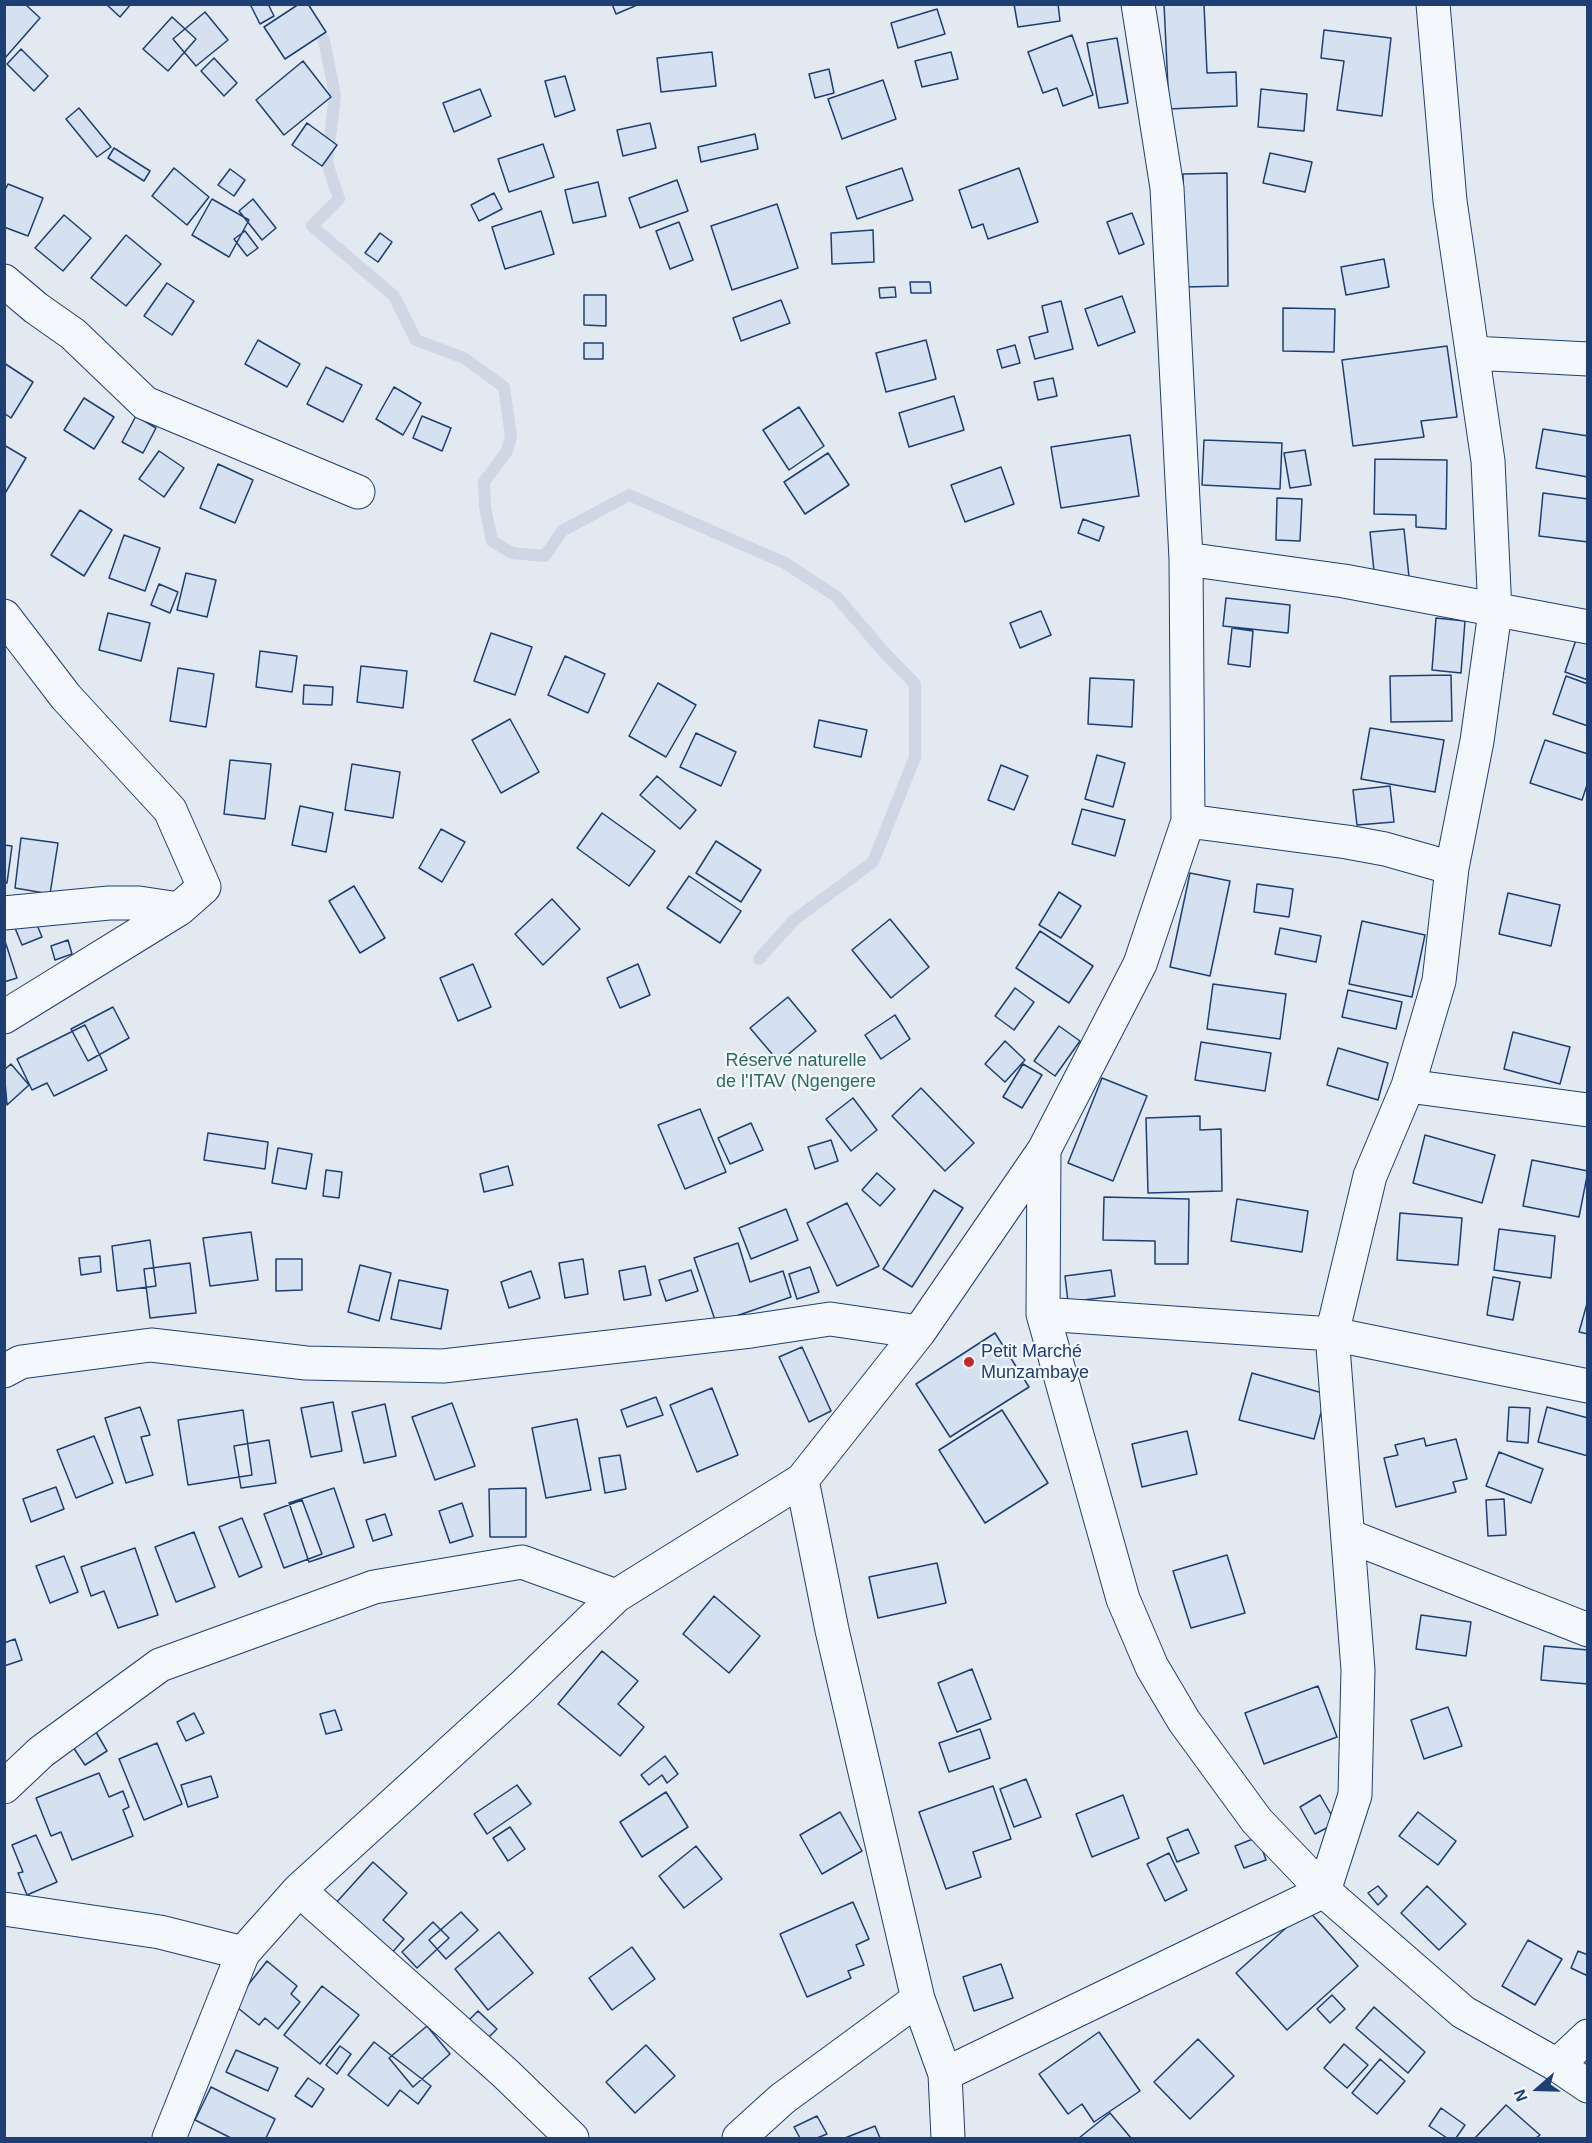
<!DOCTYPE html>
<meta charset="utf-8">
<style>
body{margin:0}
#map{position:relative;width:1592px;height:2143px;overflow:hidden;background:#f4f7fb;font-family:Arial,sans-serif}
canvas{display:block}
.frame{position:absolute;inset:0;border:6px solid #1d3f73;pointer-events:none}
.north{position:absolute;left:1508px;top:2059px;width:60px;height:60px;-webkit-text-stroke:4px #f4f7fb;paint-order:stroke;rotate:250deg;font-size:16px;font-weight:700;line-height:24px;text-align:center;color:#1d3f73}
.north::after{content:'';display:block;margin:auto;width:21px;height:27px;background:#1d3f73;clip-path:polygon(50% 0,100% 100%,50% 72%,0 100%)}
</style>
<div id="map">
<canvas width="1592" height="2143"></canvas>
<div class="frame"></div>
<div class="north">N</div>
</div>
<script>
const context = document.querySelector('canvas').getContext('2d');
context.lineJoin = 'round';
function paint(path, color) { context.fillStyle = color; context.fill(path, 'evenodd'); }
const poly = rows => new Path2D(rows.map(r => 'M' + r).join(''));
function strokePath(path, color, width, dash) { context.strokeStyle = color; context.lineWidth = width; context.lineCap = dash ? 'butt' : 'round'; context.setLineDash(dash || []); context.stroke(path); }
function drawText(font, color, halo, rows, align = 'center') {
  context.font = font + ' Arial,sans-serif'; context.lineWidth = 4.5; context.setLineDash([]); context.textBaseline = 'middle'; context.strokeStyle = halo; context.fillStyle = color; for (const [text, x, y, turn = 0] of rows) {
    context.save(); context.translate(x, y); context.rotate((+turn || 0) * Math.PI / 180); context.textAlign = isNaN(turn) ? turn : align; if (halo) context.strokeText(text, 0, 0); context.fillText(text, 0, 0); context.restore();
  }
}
const green = poly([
 [5,5,1587,5,1587,2138,5,2138,5,5]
]);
const stream = poly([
 [312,23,324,40,335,95,327,163,339,199,312,226,394,296,416,340,464,358,504,387,511,436,507,451,484,482,485,507,492,541,512,553,545,556,562,531,629,495,785,563,837,597,882,650,915,684,915,757,873,862,794,920,759,959]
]);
const building = poly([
 [4,4,25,4,40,18,5,58,4,4],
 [106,4,131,4,120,17,106,4],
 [250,4,268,4,274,16,260,24,250,4],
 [299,4,308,4,326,32,285,59,264,27,299,4],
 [612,4,634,4,635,6,616,14,612,4],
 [1014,4,1058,4,1060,21,1018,27,1014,4],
 [1164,4,1204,4,1207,73,1236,72,1237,106,1169,109,1164,4],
 [937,9,945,34,898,48,891,23,937,9],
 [205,12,228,40,196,66,173,39,205,12],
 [172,17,196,39,168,71,143,49,172,17],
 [1324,30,1391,38,1382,116,1337,110,1344,61,1321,58,1324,30],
 [1072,35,1093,95,1063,106,1057,88,1043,93,1028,52,1072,35],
 [1117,38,1128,103,1099,108,1087,43,1117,38],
 [21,49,48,76,34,91,7,64,21,49],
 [712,52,716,86,661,92,657,58,712,52],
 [951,52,958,79,922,87,915,61,951,52],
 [214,58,237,83,224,96,201,71,214,58],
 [303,61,331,97,284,135,256,100,303,61],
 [829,69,834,93,815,98,809,74,829,69],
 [565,76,575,110,555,117,545,81,565,76],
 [883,80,896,119,842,139,828,99,883,80],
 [480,89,491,116,454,132,443,103,480,89],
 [1261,89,1307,94,1304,131,1258,127,1261,89],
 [79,108,111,147,97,157,66,119,79,108],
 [307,123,337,145,322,166,292,145,307,123],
 [650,123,656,148,623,156,617,130,650,123],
 [755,134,758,149,701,162,698,147,755,134],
 [543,144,554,177,509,192,498,159,543,144],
 [114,148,150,171,144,181,108,158,114,148],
 [1270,153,1312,162,1305,192,1263,183,1270,153],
 [174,168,209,197,187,225,152,196,174,168],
 [902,168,913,200,857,219,846,187,902,168],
 [1019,168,1038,222,988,239,983,224,972,228,959,190,1019,168],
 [230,169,245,180,234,196,218,185,230,169],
 [1227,173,1228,286,1185,287,1183,174,1227,173],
 [677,180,688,211,640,228,629,198,677,180],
 [598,182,606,216,573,223,565,190,598,182],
 [8,184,43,198,28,236,4,227,4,192,8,184],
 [494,193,502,209,479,221,471,205,494,193],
 [212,199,249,220,229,257,192,235,212,199],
 [253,199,276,228,262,240,239,211,253,199],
 [777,204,798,268,732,290,711,226,777,204],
 [541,211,554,254,505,269,492,227,541,211],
 [1132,213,1144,244,1119,254,1107,222,1132,213],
 [64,215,91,238,63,271,35,248,64,215],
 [679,222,693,260,670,269,656,231,679,222],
 [873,230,874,262,832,264,831,233,873,230],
 [245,231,258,248,247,256,234,239,245,231],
 [380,233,392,242,378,262,365,253,380,233],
 [126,235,161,264,126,306,91,278,126,235],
 [1384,259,1389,287,1346,295,1341,267,1384,259],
 [910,282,930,282,931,293,911,293,910,282],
 [167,283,194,301,172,335,144,316,167,283],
 [895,287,896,297,880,298,879,288,895,287],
 [584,295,606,295,606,326,584,325,584,295],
 [1122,296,1135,332,1098,346,1085,309,1122,296],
 [781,300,790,323,741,341,733,318,781,300],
 [1061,301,1073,349,1035,359,1029,337,1048,332,1042,306,1061,301],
 [1283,308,1335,309,1334,352,1283,351,1283,308],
 [258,340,300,364,287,387,245,364,258,340],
 [926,340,936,379,886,392,876,353,926,340],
 [584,343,603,343,603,359,584,359,584,343],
 [1015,345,1020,363,1002,368,997,350,1015,345],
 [1447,346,1457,417,1421,421,1424,437,1353,446,1342,360,1447,346],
 [4,363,33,382,11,418,4,413,4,363],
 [326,367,362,385,343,422,307,404,326,367],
 [1053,378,1057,396,1038,400,1034,382,1053,378],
 [394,387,421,403,403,435,376,419,394,387],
 [954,396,964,430,909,447,899,413,954,396],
 [84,398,114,417,94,449,64,430,84,398],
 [799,407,824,446,789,470,763,430,799,407],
 [136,416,156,428,143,453,122,442,136,416],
 [422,416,451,428,442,451,413,438,422,416],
 [1543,429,1588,436,1588,477,1536,468,1543,429],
 [1130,435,1139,496,1061,508,1051,447,1130,435],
 [1204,440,1282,443,1280,489,1202,485,1204,440],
 [4,445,26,458,4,495,4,445],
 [1305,450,1311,485,1290,488,1284,453,1305,450],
 [159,451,184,468,164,497,139,479,159,451],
 [828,453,849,485,805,514,784,482,828,453],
 [1375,459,1447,460,1446,529,1416,527,1416,515,1374,514,1375,459],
 [218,464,253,480,235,523,200,508,218,464],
 [1001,467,1014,504,965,522,951,485,1001,467],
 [1543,493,1588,499,1588,542,1539,536,1543,493],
 [1277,498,1302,499,1300,541,1276,540,1277,498],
 [80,510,112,530,84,576,51,555,80,510],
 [1083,519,1104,527,1099,541,1078,533,1083,519],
 [1404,529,1409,577,1375,581,1370,532,1404,529],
 [124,535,160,548,145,591,109,578,124,535],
 [186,573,216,580,207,617,177,610,186,573],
 [159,584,178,592,170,613,151,605,159,584],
 [1226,598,1290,605,1288,633,1223,626,1226,598],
 [1041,611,1051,635,1020,648,1010,623,1041,611],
 [108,613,150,623,141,661,99,650,108,613],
 [1436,618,1465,621,1461,673,1432,670,1436,618],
 [1232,628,1253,631,1250,667,1228,664,1232,628],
 [1579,631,1588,634,1588,680,1565,672,1579,631],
 [491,633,532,647,515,695,474,681,491,633],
 [260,651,297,656,292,692,256,687,260,651],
 [565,656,605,674,588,713,548,695,565,656],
 [361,666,407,671,403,708,357,702,361,666],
 [178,668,214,674,206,727,170,721,178,668],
 [1451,675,1452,721,1391,722,1390,676,1451,675],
 [1566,676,1588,684,1588,726,1553,714,1566,676],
 [1090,678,1134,680,1132,727,1088,724,1090,678],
 [658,683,696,705,666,757,629,736,658,683],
 [304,685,333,687,332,705,303,704,304,685],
 [510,719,539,772,501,793,472,740,510,719],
 [819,720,867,730,861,757,814,747,819,720],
 [1370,728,1444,740,1435,792,1361,779,1370,728],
 [696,733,736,752,721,786,680,767,696,733],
 [1545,740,1588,754,1588,782,1582,800,1530,783,1545,740],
 [1097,755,1125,763,1113,807,1085,799,1097,755],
 [230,760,271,764,265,819,224,814,230,760],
 [352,764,400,772,393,818,345,810,352,764],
 [1001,765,1028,776,1014,810,988,800,1001,765],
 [657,776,696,810,680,829,640,795,657,776],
 [1390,786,1394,822,1357,825,1353,790,1390,786],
 [300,806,333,813,326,852,292,845,300,806],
 [1082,809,1125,820,1115,856,1072,844,1082,809],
 [602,813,655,851,629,886,577,848,602,813],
 [441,829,465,842,442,882,419,868,441,829],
 [21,838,58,843,50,894,15,888,21,838],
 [716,841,761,870,741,902,696,873,716,841],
 [4,845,12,846,7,883,4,883,4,845],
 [1190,873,1230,881,1210,976,1170,967,1190,873],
 [689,876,741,911,720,943,667,908,689,876],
 [1257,884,1293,889,1289,917,1254,912,1257,884],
 [354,886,385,938,360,953,329,901,354,886],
 [1059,892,1081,906,1061,938,1039,925,1059,892],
 [1508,893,1560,905,1551,946,1499,934,1508,893],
 [552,899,580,929,543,965,515,934,552,899],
 [890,919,929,967,891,998,852,950,890,919],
 [35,920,42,937,22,945,15,928,35,920],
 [1362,921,1425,935,1412,997,1349,984,1362,921],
 [1280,928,1321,936,1316,962,1275,954,1280,928],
 [1040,931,1093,966,1069,1003,1016,968,1040,931],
 [4,938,17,978,4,982,4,938],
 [68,940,72,954,55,960,51,946,68,940],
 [473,964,491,1007,458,1021,440,978,473,964],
 [638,964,650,995,620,1008,607,978,638,964],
 [1213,984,1286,994,1280,1039,1207,1029,1213,984],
 [1015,988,1034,1002,1014,1030,995,1016,1015,988],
 [1348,990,1402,1002,1396,1029,1342,1017,1348,990],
 [788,997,816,1031,779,1062,750,1028,788,997],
 [113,1007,129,1038,88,1061,71,1029,113,1007],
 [895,1015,910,1039,881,1059,865,1035,895,1015],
 [85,1025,107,1070,54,1096,47,1083,32,1090,17,1059,85,1025],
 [1059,1026,1080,1041,1055,1076,1034,1061,1059,1026],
 [1513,1032,1570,1047,1560,1084,1504,1069,1513,1032],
 [1005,1041,1025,1060,1005,1082,985,1064,1005,1041],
 [1201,1042,1271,1053,1265,1091,1195,1080,1201,1042],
 [1338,1048,1388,1063,1378,1100,1327,1085,1338,1048],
 [11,1064,29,1085,7,1105,4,1070,11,1064],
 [1023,1064,1042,1075,1022,1108,1003,1097,1023,1064],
 [1102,1078,1147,1096,1113,1181,1068,1163,1102,1078],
 [921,1088,974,1143,945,1171,892,1116,921,1088],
 [853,1098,877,1130,851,1151,826,1119,853,1098],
 [700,1109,726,1172,685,1189,658,1125,700,1109],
 [1200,1116,1200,1130,1221,1129,1222,1191,1148,1193,1146,1118,1200,1116],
 [751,1123,763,1150,730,1164,718,1138,751,1123],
 [208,1133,268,1142,265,1169,204,1160,208,1133],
 [1425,1135,1495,1155,1482,1203,1413,1183,1425,1135],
 [831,1140,838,1161,815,1169,808,1147,831,1140],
 [278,1148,312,1154,306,1189,272,1183,278,1148],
 [1532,1160,1588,1171,1579,1217,1523,1206,1532,1160],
 [508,1166,513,1185,484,1192,480,1174,508,1166],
 [326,1170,342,1172,339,1198,323,1196,326,1170],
 [877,1173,895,1189,880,1206,862,1190,877,1173],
 [934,1190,963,1208,912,1287,883,1269,934,1190],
 [1104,1197,1189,1199,1188,1264,1155,1264,1155,1241,1103,1240,1104,1197],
 [1237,1199,1308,1211,1302,1252,1231,1241,1237,1199],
 [847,1203,879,1266,837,1286,807,1223,847,1203],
 [786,1209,798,1240,751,1259,739,1228,786,1209],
 [1400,1213,1462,1218,1458,1265,1397,1260,1400,1213],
 [1499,1229,1555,1236,1551,1278,1494,1270,1499,1229],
 [251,1232,258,1280,210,1286,203,1238,251,1232],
 [150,1240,156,1286,117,1291,112,1246,150,1240],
 [738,1243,750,1282,783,1271,791,1297,716,1323,694,1258,738,1243],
 [100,1256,101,1272,81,1275,79,1258,100,1256],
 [276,1259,302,1259,302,1290,276,1291,276,1259],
 [583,1259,588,1294,565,1298,559,1263,583,1259],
 [190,1263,196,1313,150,1318,144,1269,190,1263],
 [360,1265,391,1273,379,1321,348,1312,360,1265],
 [645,1266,651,1295,624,1300,619,1271,645,1266],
 [810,1267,819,1292,797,1299,789,1274,810,1267],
 [691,1270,698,1291,666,1301,659,1280,691,1270],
 [1111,1270,1115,1296,1068,1302,1065,1276,1111,1270],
 [531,1271,540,1298,509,1308,501,1282,531,1271],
 [1493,1277,1520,1282,1513,1320,1487,1315,1493,1277],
 [399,1280,448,1290,441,1329,391,1319,399,1280],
 [1588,1300,1588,1334,1579,1332,1588,1300],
 [995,1333,1029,1387,950,1437,916,1384,995,1333],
 [802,1347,831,1411,809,1422,779,1357,802,1347],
 [1252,1373,1326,1394,1314,1439,1239,1420,1252,1373],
 [712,1388,738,1455,697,1472,670,1405,712,1388],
 [656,1397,663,1415,627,1427,621,1410,656,1397],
 [333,1402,342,1451,311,1457,301,1408,333,1402],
 [452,1403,475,1466,435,1480,412,1417,452,1403],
 [385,1404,396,1456,364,1463,352,1412,385,1404],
 [140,1407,150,1435,141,1437,153,1475,126,1483,105,1418,140,1407],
 [1509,1407,1530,1408,1528,1443,1507,1441,1509,1407],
 [1547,1407,1588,1418,1588,1456,1538,1442,1547,1407],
 [243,1410,252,1475,188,1485,178,1420,243,1410],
 [1002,1410,1048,1483,985,1523,939,1450,1002,1410],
 [577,1419,591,1490,546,1498,532,1428,577,1419],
 [1187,1431,1197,1474,1142,1487,1132,1444,1187,1431],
 [94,1436,113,1483,76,1498,57,1450,94,1436],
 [1424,1438,1426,1446,1456,1439,1467,1479,1453,1482,1456,1492,1396,1507,1384,1458,1398,1455,1395,1445,1424,1438],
 [269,1440,276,1483,241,1488,234,1446,269,1440],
 [1499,1452,1543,1469,1531,1503,1486,1486,1499,1452],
 [620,1455,626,1489,605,1493,599,1458,620,1455],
 [56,1487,64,1509,31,1522,23,1499,56,1487],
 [334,1488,354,1547,309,1562,289,1503,334,1488],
 [526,1488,526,1537,490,1537,489,1489,526,1488],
 [1504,1499,1506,1535,1488,1536,1486,1500,1504,1499],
 [302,1500,322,1554,284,1568,264,1514,302,1500],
 [462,1503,473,1536,450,1543,439,1511,462,1503],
 [385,1514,392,1535,373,1541,366,1520,385,1514],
 [242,1518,262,1567,239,1577,219,1527,242,1518],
 [194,1532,215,1587,176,1602,155,1547,194,1532],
 [135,1548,158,1615,118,1628,104,1591,91,1596,81,1567,135,1548],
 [1227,1555,1245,1613,1191,1628,1173,1571,1227,1555],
 [64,1556,78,1592,50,1603,36,1566,64,1556],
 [937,1563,946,1603,878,1618,869,1577,937,1563],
 [714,1596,760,1636,729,1673,683,1634,714,1596],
 [1421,1615,1471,1622,1466,1656,1416,1649,1421,1615],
 [15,1639,22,1660,4,1666,4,1643,15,1639],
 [1544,1646,1588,1650,1588,1684,1541,1680,1544,1646],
 [602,1651,638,1681,618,1704,644,1727,620,1756,558,1704,602,1651],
 [972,1669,991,1719,957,1732,938,1683,972,1669],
 [1318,1686,1337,1737,1264,1764,1245,1713,1318,1686],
 [1448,1707,1462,1746,1424,1759,1411,1720,1448,1707],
 [335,1710,342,1730,326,1734,320,1714,335,1710],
 [194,1713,204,1733,186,1741,177,1722,194,1713],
 [980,1729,990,1758,949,1772,939,1743,980,1729],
 [96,1732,107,1751,85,1765,73,1747,96,1732],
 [157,1743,182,1804,144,1820,119,1759,157,1743],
 [665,1756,678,1774,667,1783,662,1775,649,1785,641,1775,665,1756],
 [99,1773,109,1797,123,1791,129,1807,123,1810,133,1836,72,1860,61,1832,51,1836,36,1798,99,1773],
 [211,1776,218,1797,188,1807,181,1785,211,1776],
 [1026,1779,1041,1817,1014,1827,1000,1789,1026,1779],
 [517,1785,531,1804,487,1834,474,1814,517,1785],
 [993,1786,1011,1839,973,1852,981,1877,946,1889,919,1812,993,1786],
 [666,1792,688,1827,642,1857,620,1822,666,1792],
 [1123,1795,1139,1838,1092,1857,1076,1814,1123,1795],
 [1320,1795,1336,1823,1315,1834,1300,1807,1320,1795],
 [840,1812,862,1851,822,1874,800,1835,840,1812],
 [1418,1812,1456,1841,1438,1865,1399,1836,1418,1812],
 [510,1827,525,1849,508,1861,493,1838,510,1827],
 [1188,1829,1199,1853,1177,1862,1167,1838,1188,1829],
 [36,1835,57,1882,27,1895,18,1873,23,1872,12,1845,36,1835],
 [1258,1837,1266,1860,1244,1868,1235,1846,1258,1837],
 [696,1846,722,1879,684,1908,659,1876,696,1846],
 [1169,1853,1187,1890,1165,1901,1147,1864,1169,1853],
 [373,1862,407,1893,383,1920,404,1939,391,1954,335,1904,373,1862],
 [1378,1886,1387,1896,1378,1905,1368,1893,1378,1886],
 [1427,1886,1466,1924,1439,1950,1401,1913,1427,1886],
 [853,1902,869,1939,856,1945,864,1965,848,1971,851,1978,807,1997,780,1934,853,1902],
 [1307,1909,1358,1966,1287,2030,1236,1973,1307,1909],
 [461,1912,478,1930,446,1959,429,1940,461,1912],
 [433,1922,449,1938,417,1968,402,1952,433,1922],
 [499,1932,533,1973,488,2010,455,1969,499,1932],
 [1528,1940,1562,1959,1535,2005,1502,1986,1528,1940],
 [632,1947,655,1979,612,2010,589,1978,632,1947],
 [1578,1951,1588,1955,1588,1976,1571,1968,1578,1951],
 [267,1961,297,1986,291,1994,300,2002,278,2029,265,2018,259,2025,233,2004,267,1961],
 [1001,1964,1013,1998,974,2011,963,1977,1001,1964],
 [322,1986,359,2015,320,2064,284,2035,322,1986],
 [1332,1995,1345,2009,1330,2023,1317,2009,1332,1995],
 [1374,2007,1425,2052,1408,2073,1356,2028,1374,2007],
 [478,2011,497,2029,483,2043,464,2025,478,2011],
 [427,2026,450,2054,413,2087,389,2058,427,2026],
 [1099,2032,1140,2091,1094,2122,1082,2104,1068,2114,1039,2074,1099,2032],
 [1198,2039,1234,2076,1190,2119,1154,2082,1198,2039],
 [374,2042,431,2086,418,2104,400,2090,388,2106,348,2075,374,2042],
 [1344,2044,1368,2065,1347,2088,1324,2068,1344,2044],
 [646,2045,675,2076,635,2113,606,2082,646,2045],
 [340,2046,351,2054,337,2074,326,2065,340,2046],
 [236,2050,278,2068,268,2091,226,2072,236,2050],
 [1380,2059,1405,2081,1377,2114,1352,2093,1380,2059],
 [308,2078,324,2089,312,2107,295,2096,308,2078],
 [211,2087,275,2119,266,2138,231,2138,195,2120,211,2087],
 [1506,2105,1540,2135,1536,2138,1475,2138,1506,2105],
 [1441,2108,1465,2125,1456,2138,1447,2138,1429,2126,1441,2108],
 [1110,2113,1131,2138,1079,2138,1110,2113],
 [817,2116,827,2134,817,2138,800,2138,794,2127,817,2116],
 [875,2126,880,2138,845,2138,875,2126]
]);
const minor = poly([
 [4,281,36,308,73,334,145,403,358,492],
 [1472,353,1588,359],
 [1186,559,1344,581,1588,627],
 [4,616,66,697,170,810,204,887,179,909],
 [1188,821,1347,842,1385,849,1452,868],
 [4,913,109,903,139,903,179,909,4,1017],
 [1408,1086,1588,1110],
 [1044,1150,1043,1314,1123,1599,1152,1667,1184,1721,1257,1821,1324,1891,1463,2012,1557,2065,1588,2086],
 [1043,1314,1332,1334,1588,1386],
 [4,1371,21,1362,151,1345,306,1363,443,1366,751,1331,830,1319,919,1332],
 [802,1480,832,1630,918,1999,945,2074,948,2138],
 [1349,1536,1588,1630],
 [4,1787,41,1752,160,1665,374,1587,522,1562,616,1596],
 [299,1890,505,2073,572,2138],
 [4,1909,160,1932,243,1953],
 [1557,2065,1588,2036],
 [945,2074,1324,1891,1355,1795,1358,1670,1332,1334,1370,1176,1408,1086,1439,981,1452,868,1477,741,1495,612,1488,461,1450,201,1433,4],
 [169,2138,243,1953,299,1890,522,1687,616,1596,802,1480,919,1332,1044,1150,1140,964,1188,821,1186,559,1167,188,1138,4],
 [739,2138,782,2099,918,1999]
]);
const markers = [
 [969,1362,6,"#c62828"]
];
const parkNames = [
 ["Réserve naturelle",796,1061],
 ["de l'ITAV (Ngengere",796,1082]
];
const poiNames = [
 ["Petit Marché",981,1352],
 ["Munzambaye",981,1373]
];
paint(green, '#e3e9f0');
strokePath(green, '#687fa3', 1.5);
strokePath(stream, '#cfd7e4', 12);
paint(building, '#d5e0f0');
strokePath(building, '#1d3f73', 1.5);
strokePath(minor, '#1d3f73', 35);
strokePath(minor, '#f4f7fb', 33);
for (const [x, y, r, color] of markers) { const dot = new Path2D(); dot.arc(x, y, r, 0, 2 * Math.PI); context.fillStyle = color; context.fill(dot); strokePath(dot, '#f4f7fb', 2); }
drawText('18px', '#2c6c60', '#f4f7fb', parkNames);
drawText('18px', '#1d3f73', '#f4f7fb', poiNames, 'left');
</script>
